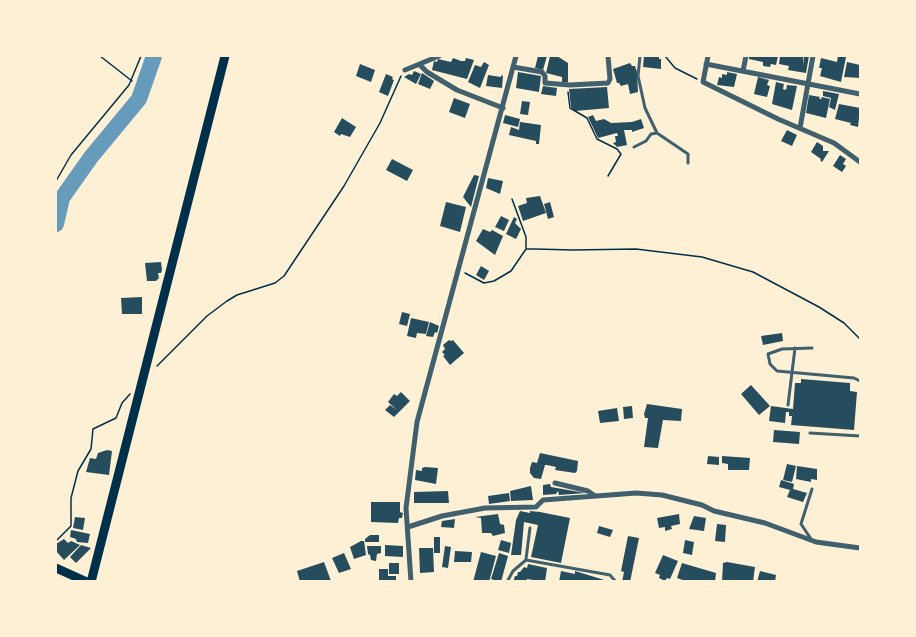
<!DOCTYPE html>
<style>
body{margin:0}
#map{position:relative;width:916px;height:637px;overflow:hidden;background:#fdf0d5;font-family:Arial,sans-serif}
canvas{display:block}
.frame{position:absolute;inset:0;border:57px solid #fdf0d5;pointer-events:none}
</style>
<div id="map">
<canvas width="916" height="637"></canvas>
<div class="frame"></div>
</div>
<script>
const context = document.querySelector('canvas').getContext('2d');
context.lineJoin = 'round';
const poly = rows => new Path2D(rows.map(r => 'M' + r).join(''));
function strokePath(path, color, width, dash) { context.strokeStyle = color; context.lineWidth = width; context.lineCap = dash ? 'butt' : 'round'; context.setLineDash(dash || []); context.stroke(path); }
function paint(path, color) { context.fillStyle = color; context.fill(path, 'evenodd'); }
const river = poly([
 [56,224,62,198,91,157,139,99,154,56]
]);
const building = poly([
 [538,56,547,56,543,70,535,68],
 [550,56,557,56,568,63,568,82,562,82,562,77,546,73],
 [644,56,659,56,659,59,661,59,661,69,643,67],
 [749,56,778,56,776,65,771,64,770,67,763,66,763,62,749,59],
 [780,56,803,56,803,65,804,56,809,56,806,73,788,70,789,66,779,64],
 [838,56,846,57,841,82,820,76,822,68,819,68,821,58,837,62],
 [453,58,461,61,465,61,466,58,474,60,467,79,432,70,434,61,437,62,438,59,451,62],
 [484,62,489,65,480,88,468,82,475,65,481,67],
 [847,62,860,65,860,78,844,77],
 [630,63,632,66,635,66,637,72,638,92,630,94,628,84,621,86,619,83,617,83,613,69],
 [360,64,375,70,371,82,356,76],
 [414,71,421,74,416,84,404,77,409,74,412,75],
 [518,72,541,76,539,92,516,88],
 [727,72,737,74,734,87,717,85,719,77,722,78,722,74,727,75],
 [422,73,434,81,430,89,418,84],
 [386,74,393,77,392,79,394,80,388,96,379,92],
 [488,75,501,77,501,75,503,76,502,88,486,86],
 [758,77,769,80,767,85,770,86,767,97,754,94],
 [776,82,784,84,783,89,786,90,787,85,797,86,792,110,772,104],
 [543,86,557,88,556,96,541,94],
 [607,87,609,108,575,111,571,107,569,89],
 [823,91,839,94,835,110,829,107,831,98,823,96],
 [809,95,820,97,819,99,821,99,822,97,830,99,826,118,806,113],
 [454,98,470,104,465,118,449,112],
 [522,101,530,102,528,115,520,114],
 [839,104,860,108,858,127,850,125,851,123,835,119],
 [505,115,520,119,518,127,503,123],
 [593,115,596,121,604,119,611,123,632,122,641,119,644,128,632,132,632,130,624,130,627,145,617,147,613,143,616,142,615,136,618,136,617,133,598,138,588,117],
 [342,118,356,127,350,137,341,134,340,136,334,132],
 [520,122,541,125,539,144,536,144,536,141,509,135,511,127,519,130],
 [787,130,797,135,792,146,781,141],
 [817,142,823,146,823,151,829,151,822,162,820,160,821,159,811,152],
 [840,155,846,159,843,164,846,166,842,172,833,166],
 [392,159,413,170,407,181,386,170],
 [474,175,479,176,471,207,463,197],
 [488,178,503,181,500,194,486,188],
 [540,196,546,213,523,221,518,206,527,203,526,198],
 [446,202,466,207,460,232,440,226],
 [550,202,554,217,548,219,544,204],
 [501,216,509,220,504,231,495,227],
 [514,217,517,219,515,223,521,229,516,239,506,234],
 [483,229,490,232,492,230,503,236,495,255,476,241],
 [161,262,162,270,161,273,158,273,159,278,156,281,147,281,145,263],
 [481,266,489,271,484,280,476,275],
 [142,297,142,314,122,314,121,298],
 [402,312,410,314,407,326,399,324],
 [411,318,429,322,426,334,417,333,416,338,407,336],
 [430,322,439,326,437,333,435,332,433,337,426,336],
 [782,333,783,341,763,345,761,336],
 [449,340,451,341,453,340,464,353,450,365,443,356,445,355,442,352,445,349,443,345],
 [801,379,850,383,850,391,857,392,854,430,791,425,792,416,789,416,789,412,786,412,785,423,769,421,771,406,793,409,795,383,801,383],
 [751,385,770,406,759,415,741,394],
 [401,392,410,401,394,417,385,410,390,405,397,410,388,402,394,394,397,396],
 [647,404,682,409,681,421,663,420,658,448,644,447,648,418,645,418,644,414],
 [632,406,633,418,624,419,623,407],
 [617,408,619,421,600,423,598,411],
 [774,430,800,432,799,444,773,442],
 [107,450,112,451,109,475,86,472,90,458,96,459,98,453],
 [540,453,578,461,577,471,575,473,555,470,556,467,547,465,545,465,541,479,534,478,530,473,530,468,532,462,537,463],
 [708,456,719,457,719,465,707,464],
 [722,456,750,458,749,470,728,470,728,464,722,463],
 [787,464,796,466,792,482,783,480],
 [797,466,817,469,817,480,811,479,811,482,796,479],
 [425,467,438,468,436,484,415,480,416,470,422,471,422,468],
 [781,480,794,484,793,489,807,493,803,502,787,497,790,490,779,487],
 [550,484,551,487,585,493,559,495,558,491,556,494,543,495,543,485],
 [531,486,533,500,511,501,510,491],
 [448,491,449,503,414,503,414,492],
 [509,493,510,501,489,504,488,496],
 [371,502,400,502,400,512,403,513,402,518,399,518,398,523,371,522],
 [520,511,530,513,530,511,540,512,570,518,561,563,531,557,538,525,524,522,521,555,511,555,516,520],
 [498,514,500,524,504,525,505,533,493,536,491,533,482,533,481,518,475,517],
 [679,514,680,524,671,526,672,529,665,531,665,527,659,528,657,518],
 [694,516,706,518,704,531,689,529],
 [75,517,85,518,83,530,73,528],
 [455,519,454,528,441,527,442,521],
 [717,524,726,525,725,542,715,541],
 [599,526,613,530,610,537,597,533],
 [71,530,90,534,88,543,77,542,76,539,70,537],
 [370,535,379,535,379,542,365,542,365,539],
 [628,536,639,538,630,582,622,582,624,572,621,571],
 [434,537,440,537,440,553,434,553],
 [64,539,68,543,71,541,80,545,64,560,56,551,56,544],
 [501,540,511,543,509,553,498,550],
 [685,540,694,542,692,555,683,553],
 [361,541,364,541,366,555,354,559,350,547],
 [81,545,91,548,76,563,70,557],
 [385,545,403,546,403,557,385,556],
 [367,546,381,546,381,553,377,554,376,561,371,560,370,555,368,554],
 [445,546,451,547,448,568,442,567],
 [419,548,433,548,434,572,420,573],
 [455,551,472,552,471,562,454,562],
 [481,552,496,556,489,582,473,582],
 [344,553,351,569,339,573,332,558],
 [499,553,508,556,501,582,491,579],
 [663,555,678,561,670,579,667,578,665,581,659,578,660,575,655,573],
 [324,562,331,581,300,582,297,571],
 [727,562,755,567,753,582,722,582,723,563],
 [389,563,399,563,399,574,389,574],
 [682,563,716,573,715,582,688,582,677,578],
 [528,564,547,568,545,582,527,579,527,582,513,582,515,576,517,576,518,572,520,572,524,567,527,568],
 [379,569,388,569,388,576,396,576,396,582,379,582],
 [561,571,575,574,575,571,611,582,559,582],
 [760,571,776,575,775,582,757,582]
]);
const path = poly([
 [100,56,132,81],
 [577,56,601,56],
 [665,56,675,68,697,79],
 [568,92,570,108,587,118,597,139,617,149,621,154,608,176],
 [56,181,71,155,129,85,141,56],
 [512,199,526,237,526,248],
 [465,273,484,283,494,281,511,271,526,249,535,249,573,250,636,249,702,257,753,272,819,307,844,323,860,339],
 [157,366,207,316,227,301,237,295,275,283,284,276,344,186,380,123,401,76],
 [56,541,71,526,71,498,78,471,91,449,93,429,116,418,122,403,130,394]
]);
const service = poly([
 [640,56,638,76,645,108,657,133,688,154,688,163],
 [634,147,646,141,651,134,657,133],
 [812,348,782,349,768,354,770,364,777,371,854,378,860,381],
 [788,405,795,348],
 [810,433,860,436],
 [811,539,801,524,812,489],
 [526,559,530,528],
 [507,582,513,571,526,560,610,575,616,582]
]);
const minor = poly([
 [708,56,703,82,778,119,834,143,860,162],
 [706,64,860,94],
 [420,65,427,72,457,90,503,108],
 [513,67,542,72,545,76,545,83,570,85,608,83,610,79,608,56],
 [405,70,439,56],
 [743,71,746,56],
 [800,128,813,56],
 [555,483,588,491,595,496],
 [408,527,442,516,485,508,536,507,543,500,636,493,662,495,702,505,714,511,765,523,816,542,860,548],
 [411,582,406,508,417,422,516,56]
]);
const primary = poly([
 [56,568,87,582],
 [91,582,225,56]
]);
strokePath(river, '#669bbc', 16);
paint(building, '#264d5e');
strokePath(path, '#003049', 1.5);
strokePath(service, '#3f606c', 3);
strokePath(minor, '#3f606c', 5);
strokePath(primary, '#003049', 9);
</script>
